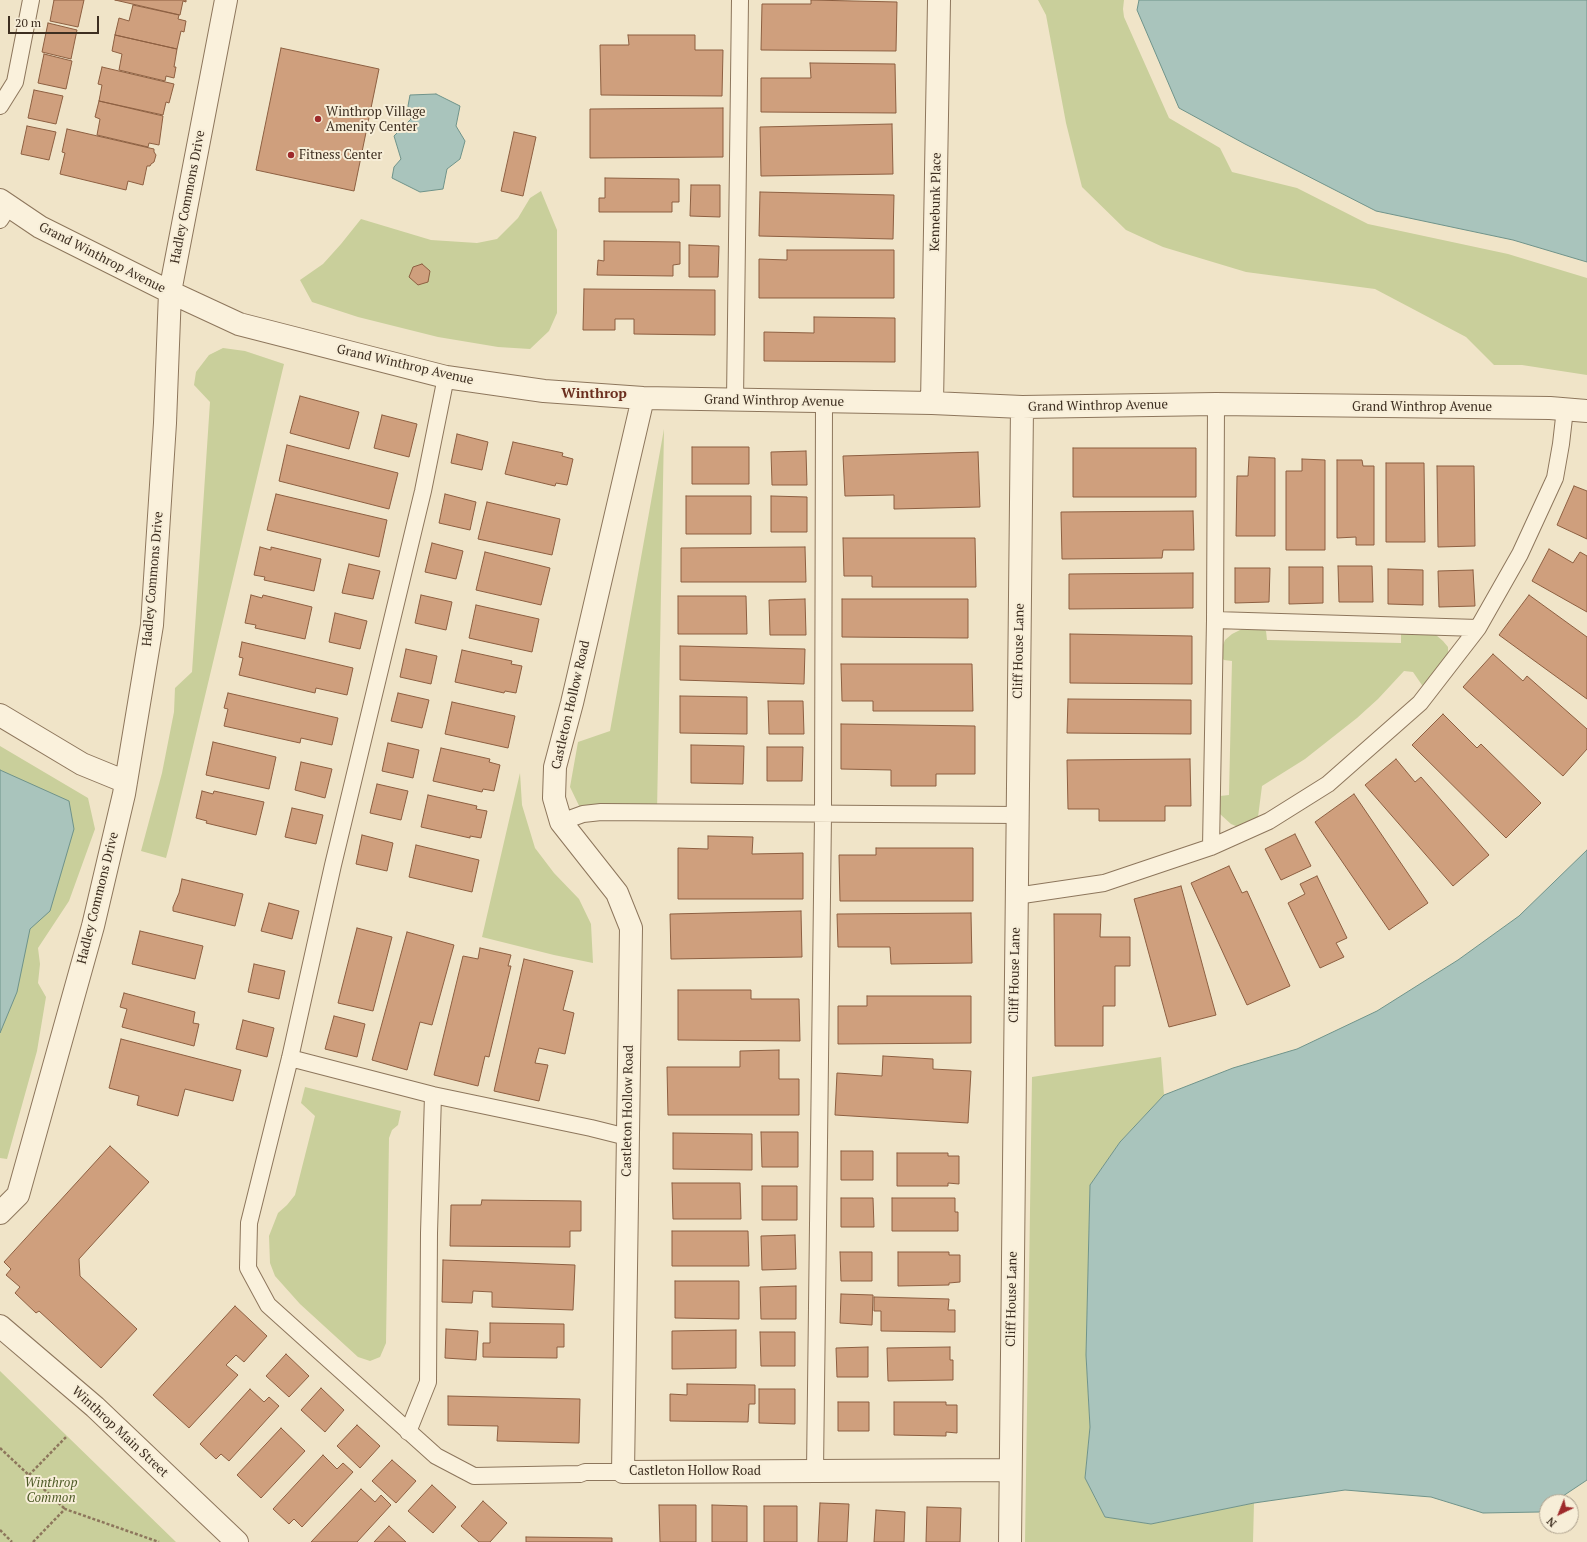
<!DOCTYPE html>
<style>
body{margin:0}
#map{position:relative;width:1587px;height:1542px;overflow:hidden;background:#f0e4c8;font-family:"PT Serif",serif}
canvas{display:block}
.north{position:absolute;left:1539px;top:1494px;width:40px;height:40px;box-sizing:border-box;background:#f7eed8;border:1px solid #ada18e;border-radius:50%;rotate:223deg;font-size:11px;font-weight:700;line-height:16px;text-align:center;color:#3d2e20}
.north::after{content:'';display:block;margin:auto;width:14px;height:18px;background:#9e2a2b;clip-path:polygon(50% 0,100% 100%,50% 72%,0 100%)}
.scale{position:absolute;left:8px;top:16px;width:91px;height:18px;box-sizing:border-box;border:2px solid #3d2e20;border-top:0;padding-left:5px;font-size:12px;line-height:14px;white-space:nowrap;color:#3d2e20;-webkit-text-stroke:3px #f7eed8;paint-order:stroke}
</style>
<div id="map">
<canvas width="1587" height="1542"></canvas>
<div class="north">N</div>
<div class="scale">20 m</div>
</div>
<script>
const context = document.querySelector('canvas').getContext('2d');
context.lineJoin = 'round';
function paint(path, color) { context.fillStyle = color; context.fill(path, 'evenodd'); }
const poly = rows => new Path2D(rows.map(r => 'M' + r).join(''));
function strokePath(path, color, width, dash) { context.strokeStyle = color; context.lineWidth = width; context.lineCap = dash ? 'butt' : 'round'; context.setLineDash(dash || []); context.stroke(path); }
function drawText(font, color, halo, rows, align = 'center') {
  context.font = font + ' "PT Serif",serif'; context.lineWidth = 4; context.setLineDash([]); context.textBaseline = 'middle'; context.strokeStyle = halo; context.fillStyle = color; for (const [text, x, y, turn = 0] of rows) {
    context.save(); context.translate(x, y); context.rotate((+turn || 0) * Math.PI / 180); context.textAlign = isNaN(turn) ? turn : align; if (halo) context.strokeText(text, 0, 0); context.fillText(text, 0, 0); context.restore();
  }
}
const green = poly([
 [1038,0,1124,0,1123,9,1124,17,1169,118,1220,148,1232,172,1297,188,1368,224,1508,254,1587,278,1587,375,1522,365,1494,365,1466,337,1375,289,1246,272,1163,247,1126,230,1082,187,1066,123,1046,15],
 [541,191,557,230,557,313,549,331,530,349,498,347,438,337,358,317,312,302,300,280,323,264,341,244,361,219,431,240,477,243,497,239,518,218,530,198],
 [223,348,245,351,284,364,170,843,166,858,141,851,162,773,174,712,175,688,192,672,210,402,194,385,196,372,209,355],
 [664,429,657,812,583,814,570,787,578,742,610,731],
 [1242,629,1263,629,1266,631,1267,640,1401,643,1401,634,1403,632,1430,633,1436,635,1443,641,1448,647,1448,654,1424,688,1413,672,1404,671,1378,699,1357,718,1305,759,1262,786,1258,817,1243,829,1231,824,1220,814,1218,800,1220,796,1229,795,1232,661,1224,660,1221,657,1221,650,1225,640,1232,634],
 [0,746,88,798,95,829,69,901,38,948,40,964,38,983,46,997,37,1051,7,1159,0,1158],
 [520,773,522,805,535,848,554,873,579,899,591,924,593,963,554,955,482,937],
 [1161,1057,1164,1095,1120,1142,1090,1185,1086,1355,1090,1427,1085,1478,1105,1517,1151,1524,1254,1503,1253,1542,1025,1542,1032,1077],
 [305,1087,401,1111,398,1125,392,1130,389,1138,386,1343,380,1357,370,1361,358,1357,300,1304,275,1276,270,1263,269,1236,278,1213,287,1205,295,1195,315,1116,301,1103],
 [0,1371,67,1436,176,1542,0,1542]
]);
const water = poly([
 [1139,0,1587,0,1587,262,1513,240,1376,211,1245,144,1179,108,1137,10,1139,0],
 [436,94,460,106,456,126,465,141,460,159,447,169,443,189,420,192,392,178,394,167,401,159,394,136,411,119,408,106,410,95,436,94],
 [0,770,69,801,74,829,50,911,30,929,17,992,0,1033,0,770],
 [1587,850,1587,1480,1554,1502,1547,1502,1547,1507,1539,1512,1483,1513,1431,1497,1345,1490,1254,1503,1151,1524,1105,1517,1085,1478,1090,1427,1086,1355,1090,1185,1120,1142,1164,1095,1233,1068,1297,1049,1377,1011,1458,960,1519,916,1587,850]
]);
const building = poly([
 [54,0,84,0,78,27,50,21,54,0],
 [115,0,186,0,186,2,183,1,180,15,115,0],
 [811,0,897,2,896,51,761,50,762,4,811,4,811,0],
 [133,5,179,15,178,19,186,21,184,32,181,31,177,49,115,35,119,18,129,21,133,5],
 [48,23,77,30,71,59,42,52,48,23],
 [115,35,177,49,174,67,176,67,174,78,166,76,165,81,119,70,122,54,112,51,115,35],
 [628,35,695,35,695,50,723,50,722,96,601,95,600,45,629,45,628,35],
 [281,48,379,69,354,191,256,170,281,48],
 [44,54,72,61,66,89,38,83,44,54],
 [810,63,895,64,896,113,761,112,761,78,811,78,810,63],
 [102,67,174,84,169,103,166,102,163,115,99,101,102,85,98,84,102,67],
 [34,90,63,96,56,124,28,118,34,90],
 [99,101,163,116,159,145,149,143,148,147,97,135,100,119,95,117,99,101],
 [723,108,723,157,590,158,590,109,723,108],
 [892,124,893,174,761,176,760,127,892,124],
 [27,126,56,132,49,160,21,154,27,126],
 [67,129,154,149,154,152,156,155,154,162,151,164,150,166,147,166,143,185,128,181,126,190,60,174,65,153,62,152,67,129],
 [514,132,536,137,523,196,501,191,514,132],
 [605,178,679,179,679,202,672,202,672,212,599,212,599,198,605,198,605,178],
 [691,185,720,185,720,217,690,216,691,185],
 [760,192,894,195,893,239,759,236,760,192],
 [604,241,680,242,680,264,673,265,673,276,597,275,598,260,604,261,604,241],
 [689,245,719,246,718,277,689,277,689,245],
 [787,250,894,250,894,298,759,298,759,259,787,260,787,250],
 [422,264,430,271,428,282,418,285,409,277,413,267,422,264],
 [584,289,715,290,715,335,634,334,634,319,615,319,615,330,583,330,584,289],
 [814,317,895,318,895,362,764,361,764,332,814,333,814,317],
 [300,396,359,412,349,449,290,433,300,396],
 [382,415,417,424,409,457,374,448,382,415],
 [457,434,488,442,482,470,451,463,457,434],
 [513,442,563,453,562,456,573,459,567,485,556,483,555,486,505,474,513,442],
 [287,445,398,473,389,509,279,481,287,445],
 [692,447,749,447,749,484,692,484,692,447],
 [1073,448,1196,448,1196,497,1073,497,1073,448],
 [806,451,807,485,772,485,771,452,806,451],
 [978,452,980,507,894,509,894,495,845,496,843,456,978,452],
 [1249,457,1275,458,1275,536,1236,536,1237,476,1248,476,1249,457],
 [1302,459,1325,460,1325,550,1286,550,1286,471,1302,471,1302,459],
 [1337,460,1362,460,1363,466,1374,466,1374,545,1356,545,1356,537,1337,538,1337,460],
 [1386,463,1424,463,1425,542,1386,542,1386,463],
 [1437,466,1474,466,1475,546,1438,547,1437,466],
 [1574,486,1587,491,1587,539,1557,525,1574,486],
 [276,494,387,520,379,557,267,530,276,494],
 [445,494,476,502,470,530,439,523,445,494],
 [686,496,751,496,751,534,686,534,686,496],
 [771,496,807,497,807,532,771,532,771,496],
 [487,502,560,519,552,555,478,539,487,502],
 [1193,511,1194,550,1163,550,1162,558,1062,559,1061,512,1193,511],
 [843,538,975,538,976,587,872,587,872,576,844,576,843,538],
 [432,543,463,551,456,579,425,572,432,543],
 [260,547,271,550,271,547,321,559,314,591,264,580,265,577,254,575,260,547],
 [805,547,806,582,681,582,681,548,805,547],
 [1549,549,1573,563,1580,552,1587,556,1587,612,1532,581,1549,549],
 [485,552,550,568,541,605,476,590,485,552],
 [349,564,380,571,373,599,342,593,349,564],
 [1338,566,1372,566,1373,602,1339,602,1338,566],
 [1289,567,1323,567,1323,603,1289,604,1289,567],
 [1235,568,1270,568,1269,602,1235,603,1235,568],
 [1388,569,1423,570,1423,605,1388,604,1388,569],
 [1473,570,1475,606,1439,607,1438,571,1473,570],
 [1193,573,1193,608,1069,609,1069,574,1193,573],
 [251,595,262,598,263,595,312,607,305,639,255,628,256,625,245,623,251,595],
 [421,595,452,602,446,630,415,623,421,595],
 [1529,595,1587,637,1587,699,1499,635,1529,595],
 [678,596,746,596,747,634,678,634,678,596],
 [805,599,806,635,770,635,769,600,805,599],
 [842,599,968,599,968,638,842,637,842,599],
 [476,605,539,619,532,652,469,638,476,605],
 [335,613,367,621,360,649,329,642,335,613],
 [1070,634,1192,636,1192,684,1070,683,1070,634],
 [242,642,353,668,347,695,316,688,315,693,239,675,243,658,239,657,242,642],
 [680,646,805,649,804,684,680,680,680,646],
 [406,649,437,656,431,684,400,677,406,649],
 [462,650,512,661,511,664,522,666,516,693,505,691,504,693,455,682,462,650],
 [1493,654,1523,681,1527,676,1587,729,1587,749,1563,776,1463,687,1493,654],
 [841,664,972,664,973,711,873,711,873,701,842,701,841,664],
 [228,693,338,718,332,745,301,738,300,743,224,726,228,709,224,708,228,693],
 [398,693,429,700,422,728,391,721,398,693],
 [680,696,747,697,747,734,680,733,680,696],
 [1068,699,1191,700,1191,734,1067,733,1068,699],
 [768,701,803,701,804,734,769,734,768,701],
 [452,702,515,716,508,748,445,734,452,702],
 [1443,714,1477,748,1481,744,1541,803,1506,838,1412,745,1443,714],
 [841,724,975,726,975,774,936,774,936,786,891,786,891,770,841,769,841,724],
 [213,742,276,757,269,789,206,775,213,742],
 [388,743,419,750,413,778,382,771,388,743],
 [691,745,744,746,743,784,691,783,691,745],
 [767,747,803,747,802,781,767,781,767,747],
 [441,748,490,759,489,762,500,765,494,791,483,789,482,792,433,781,441,748],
 [1190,759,1191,806,1165,806,1165,821,1099,821,1099,809,1068,809,1067,760,1190,759],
 [1396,759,1415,782,1421,777,1489,855,1453,886,1365,785,1396,759],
 [301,762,332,769,325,798,295,790,301,762],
 [377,784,408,791,401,820,370,813,377,784],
 [202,791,213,794,214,791,264,802,256,835,206,823,207,821,196,818,202,791],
 [1354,794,1428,903,1389,930,1315,822,1354,794],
 [428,795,477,806,476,809,487,811,481,838,470,836,470,838,421,827,428,795],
 [292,808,323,815,316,844,285,837,292,808],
 [1295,834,1311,866,1281,880,1265,849,1295,834],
 [362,835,393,843,387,871,356,864,362,835],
 [708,836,753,837,752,854,803,853,803,899,678,899,678,848,708,849,708,836],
 [416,845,479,860,472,892,409,877,416,845],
 [876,848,973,848,973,901,840,901,839,855,876,855,876,848],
 [1229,866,1242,893,1247,891,1290,986,1247,1005,1191,883,1229,866],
 [1317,876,1347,938,1336,943,1344,957,1320,968,1288,903,1305,894,1300,884,1317,876],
 [182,879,243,894,235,926,173,911,173,907,179,893,182,879],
 [1181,886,1216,1015,1169,1027,1134,899,1181,886],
 [269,903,299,911,292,939,261,931,269,903],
 [801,911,802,957,671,959,670,914,801,911],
 [971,913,972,963,891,964,890,947,838,947,837,914,971,913],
 [1054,914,1101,914,1100,937,1130,937,1130,966,1115,966,1115,1006,1103,1006,1103,1046,1055,1046,1054,914],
 [357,928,392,937,373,1011,338,1003,357,928],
 [140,931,203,946,195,979,132,964,140,931],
 [407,932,454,945,432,1025,420,1022,407,1070,372,1060,407,932],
 [480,948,511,955,508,966,511,966,489,1057,485,1056,478,1086,434,1075,463,956,478,959,480,948],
 [524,959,573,971,563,1010,574,1013,565,1054,539,1048,535,1063,548,1065,539,1101,494,1091,524,959],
 [254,964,285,971,279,999,248,992,254,964],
 [678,990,751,990,751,999,799,999,800,1041,678,1040,678,990],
 [124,993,195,1012,193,1023,199,1024,194,1046,122,1027,127,1009,120,1007,124,993],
 [867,996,971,996,971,1043,838,1044,838,1006,867,1006,867,996],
 [334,1016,365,1024,357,1057,325,1049,334,1016],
 [243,1020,274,1028,267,1057,236,1049,243,1020],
 [121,1039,241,1070,233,1101,185,1089,178,1116,137,1105,139,1096,109,1088,121,1039],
 [779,1050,779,1079,799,1079,799,1115,668,1115,667,1067,740,1067,740,1051,779,1050],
 [883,1056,933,1059,933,1069,971,1071,968,1123,835,1115,837,1073,882,1076,883,1056],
 [761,1132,798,1132,798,1167,762,1167,761,1132],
 [673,1133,752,1134,752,1170,673,1169,673,1133],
 [110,1146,149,1182,79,1259,80,1276,137,1329,101,1368,39,1311,36,1313,15,1293,20,1287,6,1275,11,1269,4,1262,110,1146],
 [841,1151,873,1151,873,1180,841,1180,841,1151],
 [897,1153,948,1153,948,1156,959,1156,959,1184,948,1183,948,1186,897,1186,897,1153],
 [672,1183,740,1183,741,1219,673,1219,672,1183],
 [762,1186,797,1186,797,1220,762,1220,762,1186],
 [841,1198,873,1198,874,1227,841,1227,841,1198],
 [892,1198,955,1198,955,1212,958,1212,958,1231,892,1231,892,1198],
 [482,1200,581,1201,581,1231,570,1231,570,1247,450,1246,451,1205,481,1205,482,1200],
 [672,1231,748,1231,749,1266,672,1266,672,1231],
 [795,1235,796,1269,762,1270,761,1236,795,1235],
 [840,1252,872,1252,872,1281,841,1281,840,1252],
 [898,1252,949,1252,949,1255,960,1255,960,1282,949,1283,949,1285,898,1286,898,1252],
 [443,1260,575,1265,573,1310,492,1307,492,1292,473,1291,472,1303,442,1302,443,1260],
 [675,1281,739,1281,739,1319,675,1318,675,1281],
 [796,1286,796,1319,761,1319,760,1287,796,1286],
 [841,1294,873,1295,872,1325,840,1323,841,1294],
 [874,1297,949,1299,948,1310,955,1310,955,1332,881,1331,881,1311,874,1311,874,1297],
 [235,1306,267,1336,244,1362,236,1355,226,1365,238,1375,189,1428,153,1395,235,1306],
 [490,1323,564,1324,564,1347,557,1347,557,1358,483,1357,483,1343,490,1343,490,1323],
 [446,1329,478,1331,476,1360,445,1358,446,1329],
 [736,1330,736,1368,672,1369,672,1331,736,1330],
 [760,1332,795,1332,795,1366,761,1366,760,1332],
 [868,1347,868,1377,837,1377,836,1348,868,1347],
 [950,1347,950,1360,953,1360,953,1380,888,1381,887,1348,950,1347],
 [286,1354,309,1376,289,1397,266,1376,286,1354],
 [687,1384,755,1385,755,1404,749,1404,748,1422,670,1421,670,1394,687,1395,687,1384],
 [321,1388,344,1410,325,1432,301,1410,321,1388],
 [250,1389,264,1402,269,1397,279,1406,229,1461,221,1454,216,1459,200,1444,250,1389],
 [759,1389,795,1389,795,1424,759,1423,759,1389],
 [448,1396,580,1399,579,1443,497,1441,498,1426,448,1425,448,1396],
 [838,1402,869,1402,869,1431,838,1431,838,1402],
 [894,1402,946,1402,946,1405,957,1405,957,1433,946,1432,946,1436,894,1435,894,1402],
 [357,1425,380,1446,360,1468,337,1446,357,1425],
 [281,1428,305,1451,261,1498,237,1475,281,1428],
 [323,1455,337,1469,343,1463,353,1472,302,1527,294,1519,289,1524,273,1509,323,1455],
 [392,1460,416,1481,396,1503,372,1481,392,1460],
 [432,1485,456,1507,433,1533,408,1511,432,1485],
 [361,1489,375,1502,381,1495,391,1505,357,1542,311,1542,361,1489],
 [483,1501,507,1523,490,1542,479,1542,461,1526,483,1501],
 [820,1503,849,1504,847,1542,818,1542,820,1503],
 [659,1505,696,1505,696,1542,660,1542,659,1505],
 [712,1505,747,1506,747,1542,712,1542,712,1505],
 [764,1506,797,1506,797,1542,764,1542,764,1506],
 [927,1507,961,1508,960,1542,926,1542,927,1507],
 [876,1510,905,1512,904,1542,874,1542,876,1510],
 [389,1526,406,1542,374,1542,389,1526],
 [526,1537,612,1538,612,1542,526,1542,526,1537]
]);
const path = poly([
 [0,1448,65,1509],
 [29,1475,67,1436],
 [0,1530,12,1542],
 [33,1542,65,1509,159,1542]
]);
const service = poly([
 [0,106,15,82,31,0],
 [0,220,9,206],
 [446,377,423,491,333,865,290,1058,249,1223,248,1268,268,1305,436,1456,474,1476,580,1474,585,1472,623,1472],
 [735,400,740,0],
 [1216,404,1215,620,1478,628],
 [561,822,583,814,601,812,1017,815],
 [1211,847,1215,620],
 [1016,896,1104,883,1211,847,1269,821,1328,784,1420,703,1478,628,1520,554,1555,478,1561,444,1565,409],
 [290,1058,433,1095,591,1128,627,1137],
 [408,1432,428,1382,429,1233,433,1095],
 [815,1471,823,814,824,402]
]);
const minor = poly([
 [0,200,40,227,170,292,239,324,446,377,544,391,643,398,932,403,1022,407,1216,404,1550,408,1587,411],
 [643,398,572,703,555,767,554,798,561,822,617,893,631,928,623,1472,1010,1470],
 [932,403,939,0],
 [0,715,82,764,126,782],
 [0,1213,18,1195,93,926,124,794,152,625,165,423,170,292,226,0],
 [0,1326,95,1407,237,1542],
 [1010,1542,1022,407]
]);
const markers = [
 [318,119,4,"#9e2a2b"],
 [291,155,4,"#9e2a2b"]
];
const poiNames = [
 ["Winthrop Village",326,112],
 ["Amenity Center",326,127],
 ["Fitness Center",299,155]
];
const streetNames = [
 ["Hadley Commons Drive",188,197,-79],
 ["Kennebunk Place",936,202,-89],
 ["Grand Winthrop Avenue",102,258,27],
 ["Grand Winthrop Avenue",405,365,13],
 ["Grand Winthrop Avenue",774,401,1],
 ["Grand Winthrop Avenue",1098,406,-1],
 ["Grand Winthrop Avenue",1422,407],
 ["Hadley Commons Drive",153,579,-85],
 ["Cliff House Lane",1019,651,-89],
 ["Castleton Hollow Road",571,705,-77],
 ["Hadley Commons Drive",98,898,-76],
 ["Cliff House Lane",1015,975,-89],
 ["Castleton Hollow Road",628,1111,-89],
 ["Cliff House Lane",1012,1299,-89],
 ["Winthrop Main Street",120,1432,43],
 ["Castleton Hollow Road",695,1471]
];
const parkNames = [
 ["Winthrop",51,1483],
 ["Common",51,1498]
];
const neighbourhoodNames = [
 ["Winthrop",594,394]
];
paint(green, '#c9cf9b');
paint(water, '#a9c4bc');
strokePath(water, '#6f938a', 1);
paint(building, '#cf9f7d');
strokePath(building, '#8d5f41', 1);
strokePath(service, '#8d765c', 18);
strokePath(minor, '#8d765c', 24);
strokePath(path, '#8d765c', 2.5, [3, 2]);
strokePath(service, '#faf1dc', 16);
strokePath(minor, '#faf1dc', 22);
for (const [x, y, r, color] of markers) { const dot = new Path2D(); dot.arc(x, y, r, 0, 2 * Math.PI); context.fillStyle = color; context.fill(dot); strokePath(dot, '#f7eed8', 1.5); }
drawText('13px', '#3d2e20', '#f7eed8', poiNames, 'left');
drawText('13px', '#3d2e20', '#f7eed8', streetNames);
drawText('italic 13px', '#4d5a26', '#f7eed8', parkNames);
drawText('bold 14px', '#6b2e1e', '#f7eed8', neighbourhoodNames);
</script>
